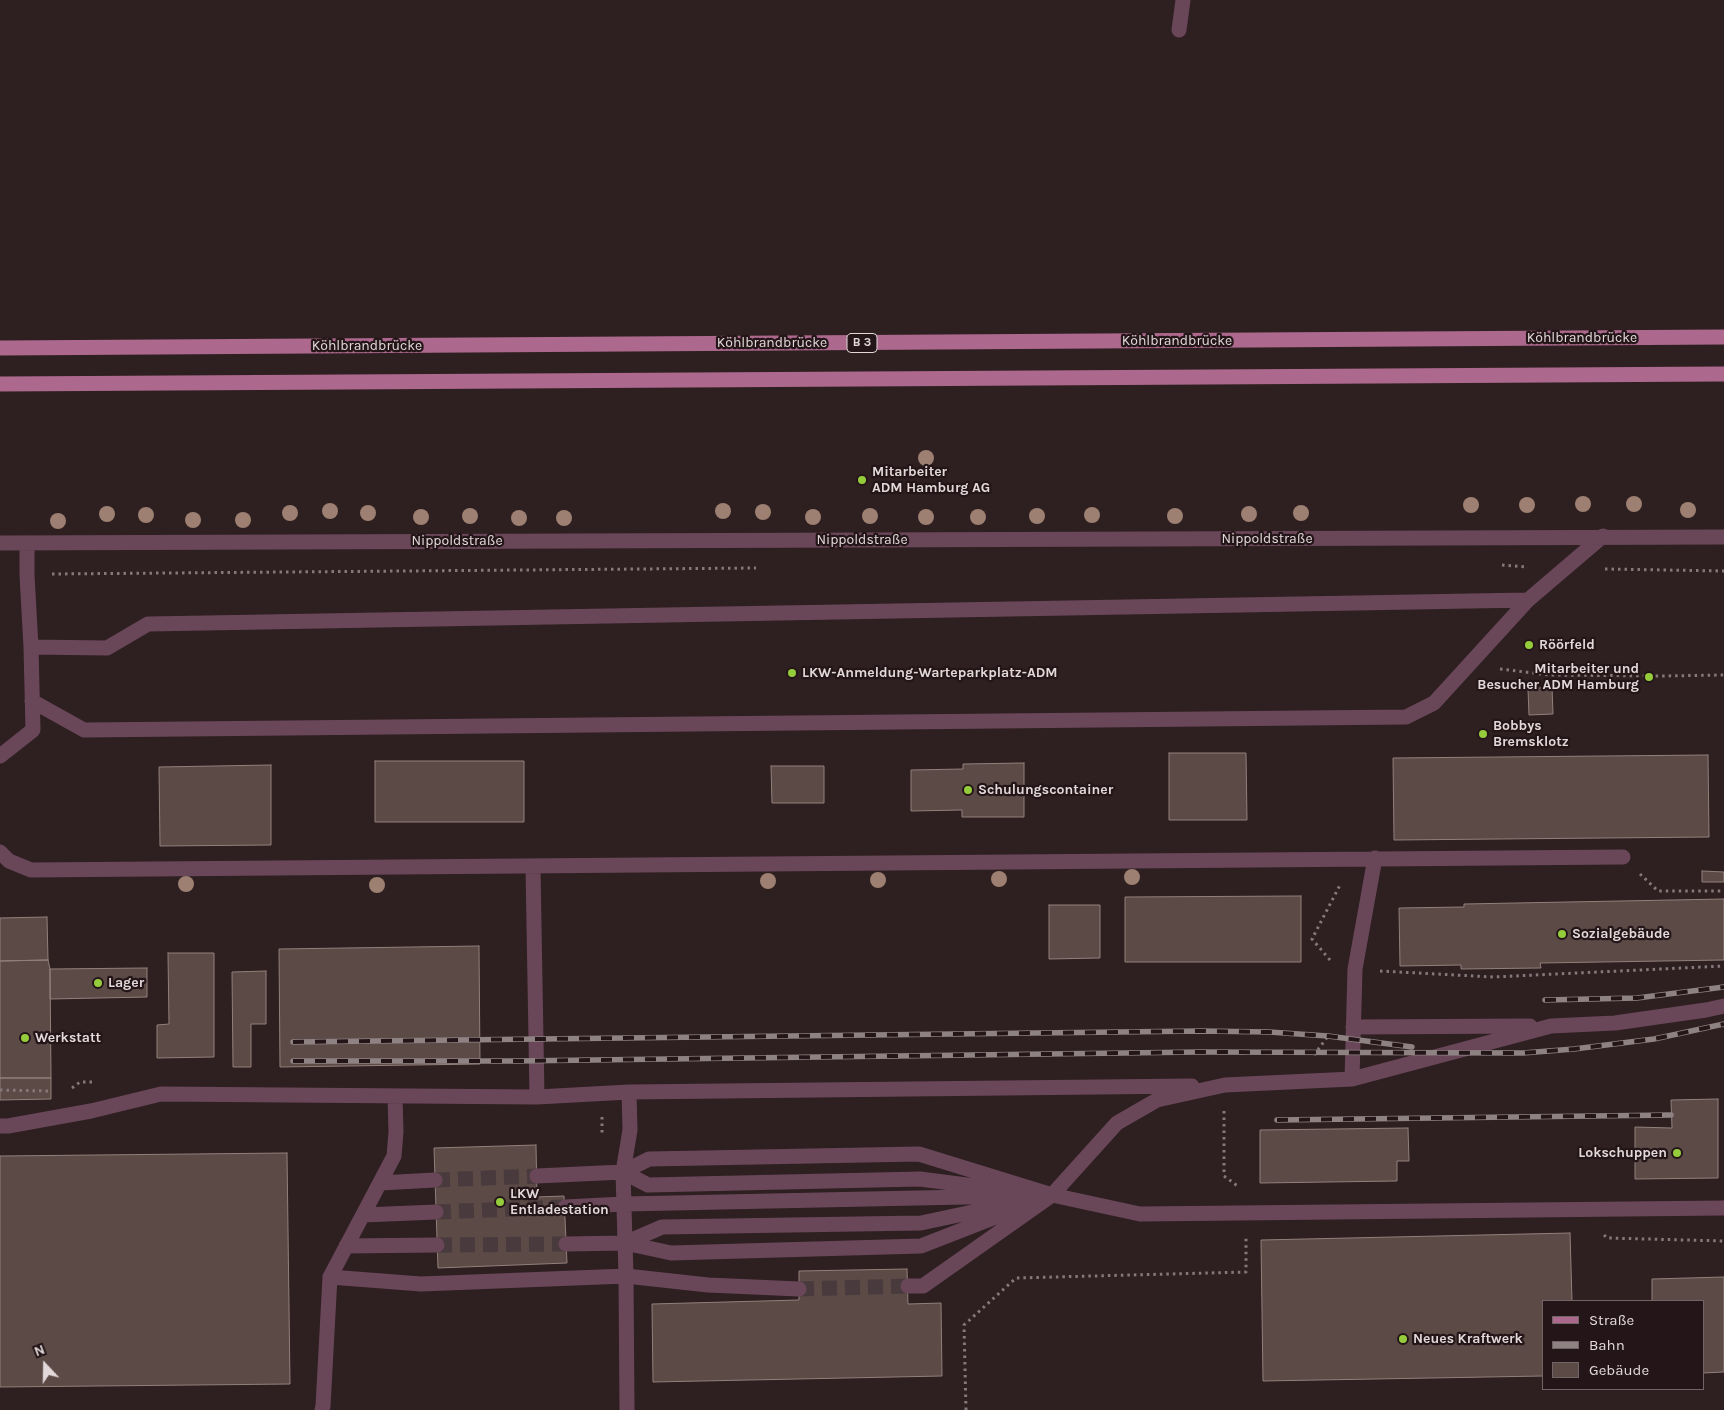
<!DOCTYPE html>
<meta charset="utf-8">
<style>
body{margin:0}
#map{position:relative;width:1724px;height:1410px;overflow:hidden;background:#2e1f21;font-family:Karla,sans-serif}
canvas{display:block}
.legend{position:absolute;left:1542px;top:1300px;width:162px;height:90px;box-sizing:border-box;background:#241618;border:1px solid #706466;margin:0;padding:6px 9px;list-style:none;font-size:15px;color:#e3d9da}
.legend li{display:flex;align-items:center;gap:10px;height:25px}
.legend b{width:25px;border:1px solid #706466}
.north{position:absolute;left:20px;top:1340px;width:50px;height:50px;-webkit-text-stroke:4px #241618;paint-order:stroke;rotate:339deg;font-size:14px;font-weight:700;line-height:20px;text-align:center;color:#e3d9da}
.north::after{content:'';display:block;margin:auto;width:18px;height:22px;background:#e3d9da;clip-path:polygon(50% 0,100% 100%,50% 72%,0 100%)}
</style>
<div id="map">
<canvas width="1724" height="1410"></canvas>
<ul class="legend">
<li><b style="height:6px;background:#ad688d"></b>Straße</li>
<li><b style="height:6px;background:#8e8283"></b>Bahn</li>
<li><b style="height:14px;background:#5b4a46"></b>Gebäude</li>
</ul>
<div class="north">N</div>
</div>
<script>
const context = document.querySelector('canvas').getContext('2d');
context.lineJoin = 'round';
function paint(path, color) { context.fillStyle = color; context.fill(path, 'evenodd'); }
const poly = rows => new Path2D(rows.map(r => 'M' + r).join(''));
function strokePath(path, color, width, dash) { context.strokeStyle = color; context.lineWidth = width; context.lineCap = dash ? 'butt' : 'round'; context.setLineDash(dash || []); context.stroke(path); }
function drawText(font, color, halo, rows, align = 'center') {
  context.font = font + ' Karla,sans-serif'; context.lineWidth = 4.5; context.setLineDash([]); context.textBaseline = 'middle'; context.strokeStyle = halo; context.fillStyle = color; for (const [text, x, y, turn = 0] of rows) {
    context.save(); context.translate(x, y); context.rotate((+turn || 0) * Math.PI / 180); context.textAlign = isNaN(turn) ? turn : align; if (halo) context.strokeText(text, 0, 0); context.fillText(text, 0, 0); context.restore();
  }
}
const building = poly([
 [1552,687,1553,714,1529,715,1528,689,1552,687],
 [1169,753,1246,753,1247,820,1169,820,1169,753],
 [1708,755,1709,837,1394,840,1393,758,1708,755],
 [375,761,524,761,524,822,375,822,375,761],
 [1024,763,1024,817,962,817,962,810,911,811,911,770,963,769,963,764,1024,763],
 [271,765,271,845,160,846,159,767,271,765],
 [771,766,824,766,824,803,772,803,771,766],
 [1702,871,1724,872,1724,882,1702,882,1702,871],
 [1301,896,1301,962,1125,962,1125,897,1301,896],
 [1724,899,1724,960,1540,963,1541,968,1461,969,1461,965,1400,966,1399,908,1464,907,1464,904,1724,899],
 [1049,905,1100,905,1100,958,1049,959,1049,905],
 [47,917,48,960,0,961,0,918,47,917],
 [479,946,480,1064,280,1067,279,949,479,946],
 [168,953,214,953,214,1057,157,1058,157,1025,169,1024,168,953],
 [48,960,50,969,51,1078,0,1078,0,961,48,960],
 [147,968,147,997,50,999,50,969,147,968],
 [266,971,266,1024,251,1024,251,1067,233,1067,232,972,266,971],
 [0,1078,51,1078,51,1099,0,1100,0,1078],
 [1718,1099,1718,1178,1635,1179,1635,1127,1672,1128,1671,1100,1718,1099],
 [1408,1128,1409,1161,1397,1161,1397,1181,1260,1183,1260,1130,1408,1128],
 [536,1145,537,1197,564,1196,567,1263,438,1268,434,1148,536,1145],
 [287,1153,290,1384,0,1387,0,1156,287,1153],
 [1570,1233,1572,1301,1543,1301,1543,1376,1263,1381,1261,1240,1570,1233],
 [907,1269,908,1304,941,1303,942,1376,653,1382,652,1304,799,1300,799,1271,907,1269],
 [1724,1277,1724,1372,1703,1373,1703,1301,1652,1301,1652,1279,1724,1277]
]);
const minorTunnel = poly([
 [435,1180,537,1176],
 [436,1212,565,1207],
 [437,1245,566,1244],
 [799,1289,908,1286]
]);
const path = poly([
 [1502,565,1528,567],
 [1605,569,1724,571],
 [52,574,756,568],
 [1500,669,1550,675,1663,676,1724,675],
 [1640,874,1658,891,1724,891],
 [1330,960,1312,939,1340,885],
 [1380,971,1493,977,1724,966],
 [1314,1055,1328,1036],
 [72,1088,80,1082,94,1082],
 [0,1090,49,1091],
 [1224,1111,1224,1176,1239,1187],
 [602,1117,602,1136],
 [1604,1235,1607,1238,1724,1241],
 [966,1410,964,1325,1016,1278,1246,1272,1246,1237]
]);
const minor = poly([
 [1179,30,1183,0],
 [0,543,1724,537],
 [31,647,107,648,148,624,1528,600],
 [32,701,84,730,1406,717,1434,703,1528,600,1603,536],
 [0,756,33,730,31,647,27,575,27,543],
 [0,852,9,861,31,870,1623,857],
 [533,867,537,1097],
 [1353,1027,1530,1026],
 [1352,1079,1355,969,1375,858],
 [0,1126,8,1126,91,1111,161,1094,537,1097,629,1092],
 [623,1172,648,1185,920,1179,1013,1191],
 [537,1176,623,1172,649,1159,919,1154,1052,1195,1117,1123,1157,1100,1225,1085,1352,1079,1551,1026,1615,1023,1706,1010,1724,1006],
 [380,1183,435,1180],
 [565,1207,624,1204,1015,1196],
 [363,1215,436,1212],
 [566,1244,625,1243,671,1253,921,1246,1052,1195,921,1223,662,1227,625,1243],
 [346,1246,437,1245],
 [330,1277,421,1284,626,1276,708,1285,799,1289],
 [908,1286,923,1286,1052,1195,1140,1214,1724,1208],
 [322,1410,323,1406,330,1277,394,1156,396,1132,395,1096],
 [627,1410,626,1276,623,1172,630,1130,629,1092,1192,1086]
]);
const major = poly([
 [0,348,1724,337],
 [0,384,1724,374]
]);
const rail = poly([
 [1545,1000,1637,998,1724,987],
 [293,1042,1201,1031,1269,1032,1328,1036,1412,1047],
 [293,1061,516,1061,1200,1052,1523,1053,1574,1049,1654,1039,1724,1024],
 [1277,1120,1671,1115]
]);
const trees = [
 [926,458],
 [1583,504],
 [1634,504],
 [1471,505],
 [1527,505],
 [1688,510],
 [330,511],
 [723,511],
 [763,512],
 [290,513],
 [368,513],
 [1301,513],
 [107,514],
 [1249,514],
 [146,515],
 [1092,515],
 [470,516],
 [870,516],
 [1037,516],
 [1175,516],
 [421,517],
 [813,517],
 [926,517],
 [978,517],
 [519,518],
 [564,518],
 [193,520],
 [243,520],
 [58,521],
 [1132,877],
 [999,879],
 [878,880],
 [768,881],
 [186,884],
 [377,885]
];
const markers = [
 [862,480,5,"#95cc3b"],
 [1529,645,5,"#95cc3b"],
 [792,673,5,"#95cc3b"],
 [1649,677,5,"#95cc3b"],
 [1483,734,5,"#95cc3b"],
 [968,790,5,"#95cc3b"],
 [1562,934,5,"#95cc3b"],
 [98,983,5,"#95cc3b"],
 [25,1038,5,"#95cc3b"],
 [1677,1153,5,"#95cc3b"],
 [500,1202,5,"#95cc3b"],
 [1403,1339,5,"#95cc3b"]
];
const shields = [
 [862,343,30]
];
const shieldNames = [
 ["B 3",862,343]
];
const streetNames = [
 ["Köhlbrandbrücke",1582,338],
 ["Köhlbrandbrücke",1177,341],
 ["Köhlbrandbrücke",772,343],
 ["Köhlbrandbrücke",367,346],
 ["Nippoldstraße",1267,539],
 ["Nippoldstraße",862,540],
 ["Nippoldstraße",457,541]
];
const poiNames = [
 ["Mitarbeiter",872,472],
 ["ADM Hamburg AG",872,488],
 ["Röörfeld",1539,645],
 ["Mitarbeiter und",1639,669,"right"],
 ["Besucher ADM Hamburg",1639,685,"right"],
 ["LKW-Anmeldung-Warteparkplatz-ADM",802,673],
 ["Bobbys",1493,726],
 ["Bremsklotz",1493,742],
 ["Schulungscontainer",978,790],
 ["Sozialgebäude",1572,934],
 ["Lager",108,983],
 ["Werkstatt",35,1038],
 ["Lokschuppen",1667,1153,"right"],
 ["LKW",510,1194],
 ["Entladestation",510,1210],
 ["Neues Kraftwerk",1413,1339]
];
paint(building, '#5b4a46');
strokePath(building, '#92807b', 1);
strokePath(minorTunnel, '#493b3d', 15, [15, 8]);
strokePath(path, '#86797b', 3, [2.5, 4]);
strokePath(minor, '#694759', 15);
strokePath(major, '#ad688d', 15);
strokePath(rail, '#8e8283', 5.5);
strokePath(rail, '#241618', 4, [11]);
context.fillStyle = '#9d8071';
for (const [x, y] of trees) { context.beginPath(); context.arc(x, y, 8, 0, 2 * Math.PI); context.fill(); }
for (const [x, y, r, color] of markers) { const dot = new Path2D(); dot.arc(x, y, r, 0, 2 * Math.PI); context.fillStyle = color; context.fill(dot); strokePath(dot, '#241618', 2); }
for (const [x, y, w] of shields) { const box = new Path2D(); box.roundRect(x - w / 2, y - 9.5, w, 19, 4); context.fillStyle = '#241618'; context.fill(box); strokePath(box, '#e3d9da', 1); }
drawText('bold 12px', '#e3d9da', null, shieldNames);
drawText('14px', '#e3d9da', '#241618', streetNames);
drawText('bold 14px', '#e3d9da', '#241618', poiNames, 'left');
</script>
